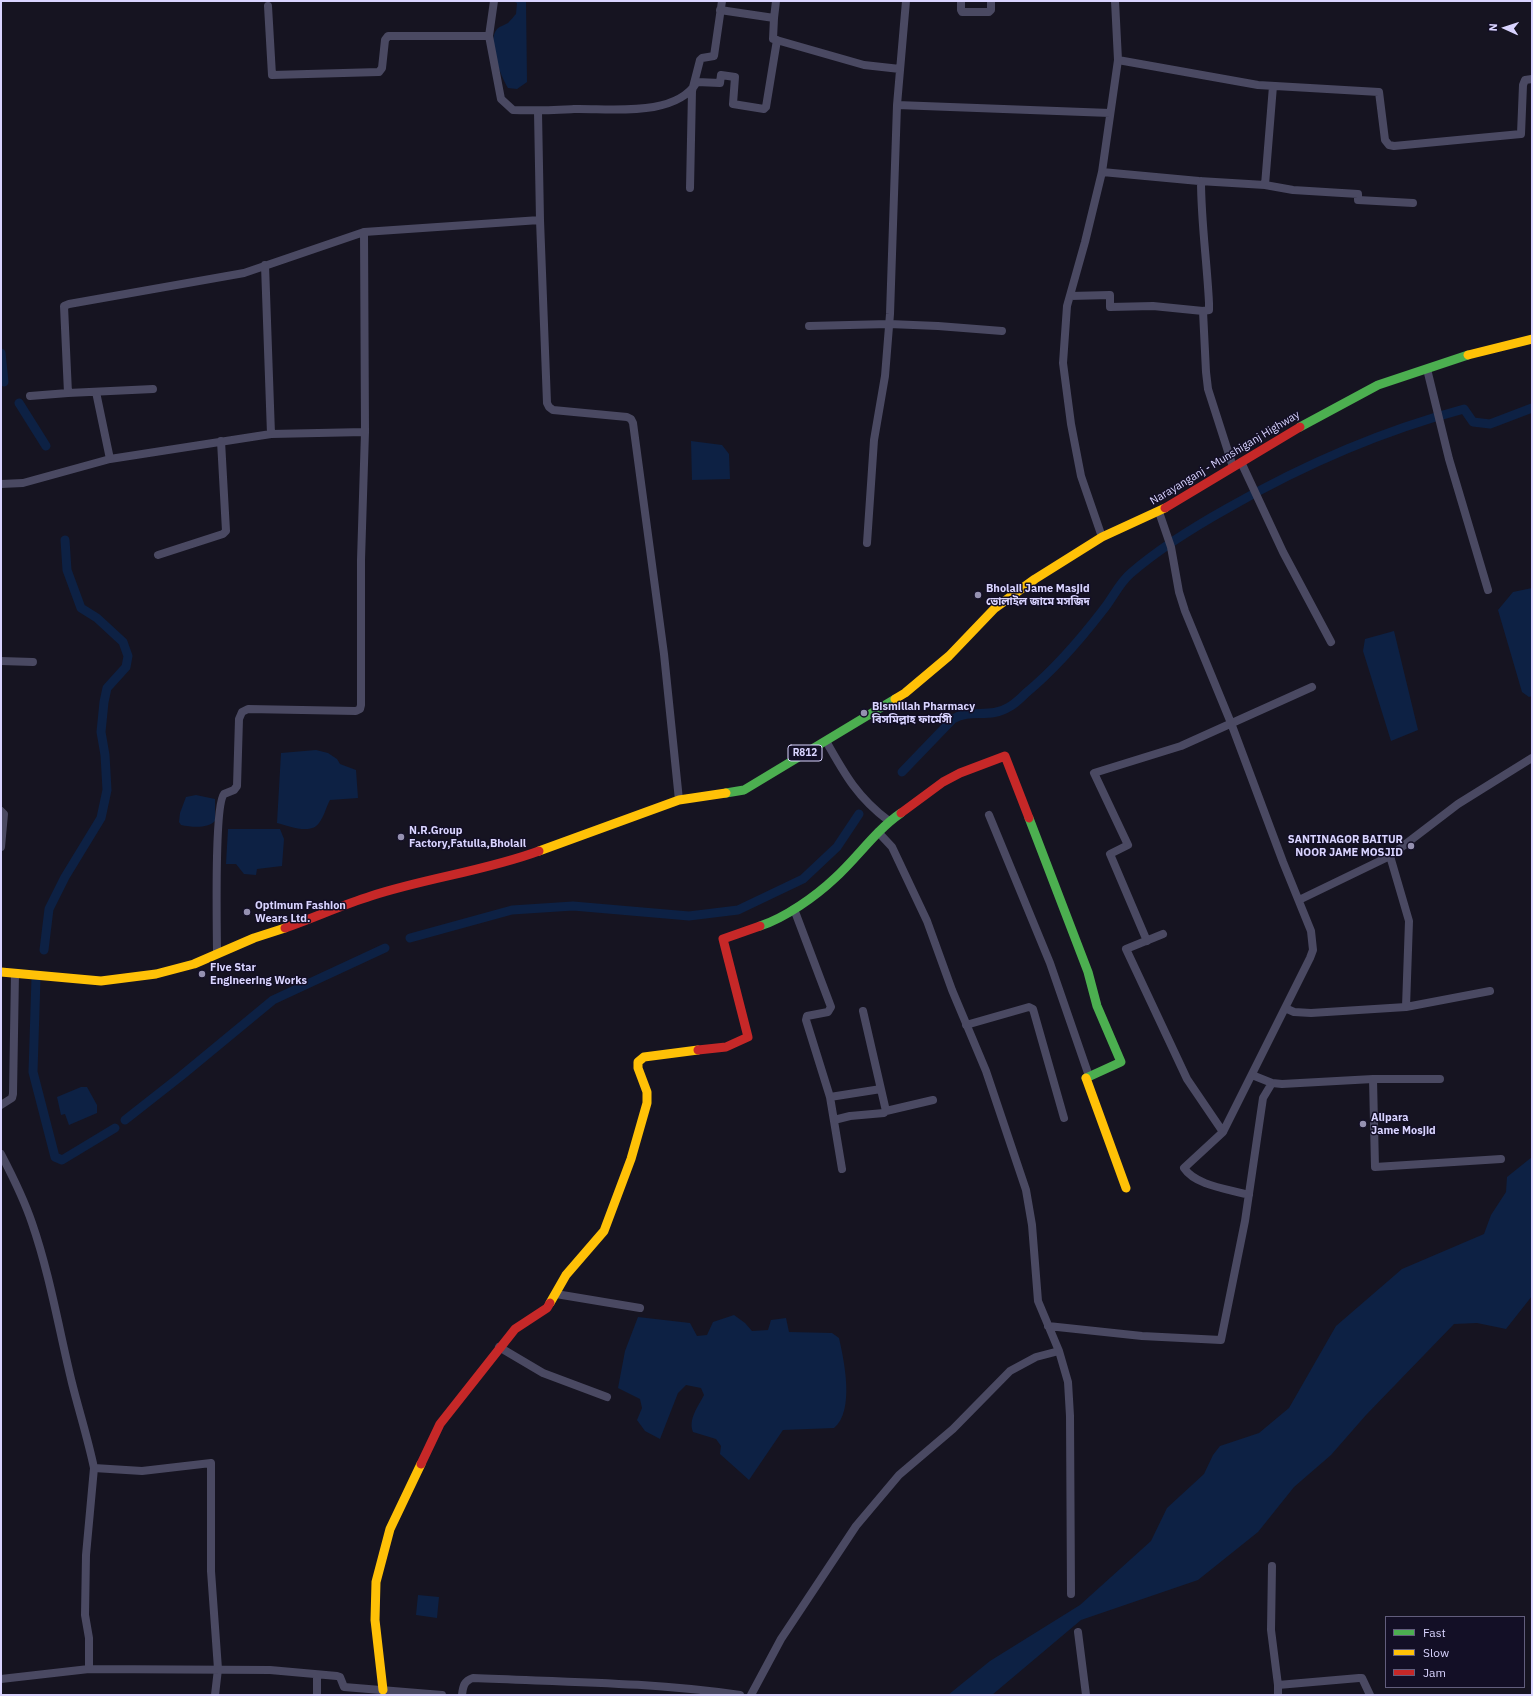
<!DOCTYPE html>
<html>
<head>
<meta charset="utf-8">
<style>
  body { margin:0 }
  #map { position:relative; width:1533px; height:1696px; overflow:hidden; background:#161421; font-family:"IBM Plex Sans",sans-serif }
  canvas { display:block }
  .frame { position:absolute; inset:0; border:2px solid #d9d4ff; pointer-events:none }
  .legend { position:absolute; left:1385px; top:1616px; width:140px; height:72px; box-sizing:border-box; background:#130f26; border:1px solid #625e7d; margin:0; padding:5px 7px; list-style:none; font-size:12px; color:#d9d4ff }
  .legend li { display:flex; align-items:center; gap:8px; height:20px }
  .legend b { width:20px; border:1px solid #625e7d }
  .north { position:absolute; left:1485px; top:8px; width:40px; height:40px; -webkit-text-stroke:3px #130f26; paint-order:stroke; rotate:273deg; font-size:11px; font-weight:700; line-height:16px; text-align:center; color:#d9d4ff }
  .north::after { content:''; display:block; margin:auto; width:14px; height:18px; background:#d9d4ff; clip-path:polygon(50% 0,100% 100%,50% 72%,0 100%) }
</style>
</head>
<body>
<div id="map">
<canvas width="1533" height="1696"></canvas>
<div class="frame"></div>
<ul class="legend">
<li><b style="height:5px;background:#4caf50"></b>Fast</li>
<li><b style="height:5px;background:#ffc107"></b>Slow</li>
<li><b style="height:5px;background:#c62828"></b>Jam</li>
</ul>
<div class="north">N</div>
</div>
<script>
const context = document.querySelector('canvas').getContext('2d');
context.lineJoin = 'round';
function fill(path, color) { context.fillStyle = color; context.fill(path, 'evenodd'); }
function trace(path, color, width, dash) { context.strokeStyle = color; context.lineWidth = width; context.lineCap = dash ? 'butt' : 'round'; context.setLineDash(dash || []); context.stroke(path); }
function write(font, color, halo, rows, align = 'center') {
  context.font = font + ' "IBM Plex Sans","Noto Sans Bengali",sans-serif'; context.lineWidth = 3; context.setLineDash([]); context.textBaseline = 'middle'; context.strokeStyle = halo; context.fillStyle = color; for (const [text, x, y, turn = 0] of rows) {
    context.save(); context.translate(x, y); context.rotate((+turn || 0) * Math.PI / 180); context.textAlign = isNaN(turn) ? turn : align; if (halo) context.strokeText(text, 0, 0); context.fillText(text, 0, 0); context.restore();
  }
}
fill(new Path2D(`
  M513,1h13l1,81 -10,7 -9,-1c-7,-12 -22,-46 -11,-59 3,-3 8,-4 11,-6 3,-3 6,-7 8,-9l1,-11z
  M691,441l31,4 7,9 1,25 -38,1z
  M1532,588v108l-3,1 -7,-5 -24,-82 15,-18z
  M1394,631l24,99 -27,11 -28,-90 2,-12z
  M316,750l12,3 9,6 3,5 16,6 2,28 -28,2c-4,7 -6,17 -11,23 -8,12 -30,3 -42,0l4,-70z
  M196,795l19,4v22c-8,8 -23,6 -34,4l-2,-3 1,-9 6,-16z
  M228,829h52l4,10 -2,27 -25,3 -1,6 -12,-1 -8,-10h-10z
  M81,1087h6l10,18v8l-28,12 -4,-11 -4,1 -4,-18z
  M1532,1157v139l-26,33 -29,-6 -23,1 -88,91 -35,40 -37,32 -36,45 -60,48 -117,40 -89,75h-44l42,-34 90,-56 71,-64 16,-33 37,-34 9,-19 7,-9 39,-13 30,-25 47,-82 66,-57 82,-35 7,-19 15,-23 1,-15z
  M734,1315l11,8 7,8 16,-1 3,-10 15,-2 3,14 43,1 7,5c5,22 16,73 -5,90l-51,2 -34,50 -29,-26 1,-8 -5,-7 -23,-7c-5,-13 5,-25 11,-37l-3,-7 -15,-3 -8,8 -18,46 -15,-8 -8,-11 5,-12 -2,-9 -22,-11 7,-37 13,-34 52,6 7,13 10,-1 6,-13z
  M418,1595l21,2 -2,21 -21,-3z`), '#0d2144');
trace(new Path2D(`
  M1,353l3,29
  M19,403l27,43
  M902,772l51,-53c18,-11 37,0 56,-12 6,-3 12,-9 17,-14 29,-24 54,-53 77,-83 10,-12 16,-27 28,-37 30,-26 63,-46 97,-65 75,-43 153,-77 236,-99l9,13 17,2 42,-16
  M410,938l102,-28 61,-4 116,10 49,-6 65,-31 34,-32 22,-33
  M44,950l5,-41 16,-32 36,-59 6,-28 -2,-35 -4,-23 3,-30 3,-14 19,-21 2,-11 -5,-14 -26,-24 -16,-10 -14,-38 -2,-30
  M36,978l-3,94 22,85 7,3 53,-32
  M125,1120l56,-44 92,-76 112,-52`), '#0d2144', 9);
trace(new Path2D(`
  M494,1l-5,35 12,63 12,11c21,1 40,0 61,-1 36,-1 101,9 123,-27l23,1 1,-8 14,2 -2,27 31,5 2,-2 11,-67
  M961,1v9l1,2h27l2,-2v-9
  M268,6l4,69 107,-3 3,-4 3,-28 3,-4h101
  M720,10l54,8 -1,21 91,26 36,4
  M774,18l2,-17
  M1118,60l140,25 121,7 6,48 4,5 5,1 127,-12 2,-49 2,-5 7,-1
  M1273,86l-8,99 28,5 65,4v6l55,3
  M897,105l213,8
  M538,112l2,108 7,183 2,4 4,3 74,7 4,2 2,4 31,231 15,146
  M1102,172l97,9 66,4
  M1201,181c0,40 6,81 8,122v7l-6,1
  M690,188l2,-97 8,-31 2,-2 12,-2 8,-55
  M265,265l6,169
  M1070,296l40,-1v12l43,-1 50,5 3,61 2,17 25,78
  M809,326l80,-2 49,2 64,5
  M1427,369l22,90 39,131
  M153,389l-85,4 -4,-87 5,-2 175,-31 120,-41 176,-12
  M96,392l14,67 161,-25 94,-2
  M30,396l38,-3
  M1241,462l42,90 48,90
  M1,484l22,-1 87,-24
  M1159,512l12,35 8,45 6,19 46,112 52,139 28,69 2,19 -3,8 -87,174 -39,36c12,18 45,21 65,27
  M1102,537l-21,-61 -10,-52 -8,-61 4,-57 18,-64 17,-70 16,-112 -3,-59
  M867,543l7,-103 11,-64 5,-62 7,-209 9,-104
  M158,555l65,-21 3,-3 -5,-90
  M1,661l32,1
  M826,741c19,34 32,57 63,80
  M1,811l3,3 -3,33
  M989,815l61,148 39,113
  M878,832l14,15 35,74 25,69 34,81 40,119 6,35 6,76 21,50 9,31 2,34 1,178
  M1390,856l19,65 -3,86
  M1299,900l91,-44 68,-52 74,-46
  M794,909l37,98 -3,5 -21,4 -1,4 24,77 12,72
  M1163,934l-37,15 61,130 36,53
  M1147,941l-37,-87 18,-9 -34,-72 87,-27 131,-59
  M217,954c0,-23 -3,-148 7,-160l10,-4 3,-4 2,-67 3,-7 6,-3 108,2 4,-2 1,-4v-145l4,-128 -1,-200
  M1285,1008l9,4 17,1 95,-6 84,-16
  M966,1025l63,-18 4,2 31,109
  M1252,1075l20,8 10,1 91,-5 2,88 126,-8
  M1373,1079h67
  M830,1097l51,-8
  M1,1105l11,-7 1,-4 2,-121
  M886,1111l47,-11
  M834,1120l16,-4 34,-3 2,-2 -23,-100
  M1,1154c12,23 23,45 31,69 18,52 27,107 40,160 7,28 16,56 22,85l48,3 69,-8v108l7,98 -3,26
  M556,1294l84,14
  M1048,1326l94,10 79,4 24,-119 18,-123 9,-15
  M499,1347l44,26 64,24
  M1272,1566l-1,64 7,55
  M1078,1632l8,63
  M89,1669v-31l-4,-23 1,-60 8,-87
  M1,1679l88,-10 181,1 67,6 3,1 4,10 98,8
  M317,1695v-20
  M462,1695c1,-9 2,-14 11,-17 89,4 178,4 267,17
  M751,1695l30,-56 75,-113 43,-51 54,-46 57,-58 26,-14 23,-6
  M1278,1695v-10l81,-7h3l8,17`), '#4a4962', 8);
trace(new Path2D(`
  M1300,427l78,-42 90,-30
  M726,793l18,-3 151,-91
  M1029,818l59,154 9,34 24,56 -35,16
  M760,926c25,-8 56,-30 75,-48 23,-21 40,-47 66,-65`), '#4caf50', 9);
trace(new Path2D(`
  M1468,355l64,-16
  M895,699l10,-6 44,-37 46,-48 40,-29 67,-42 63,-29
  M539,851l140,-51 47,-7
  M1,972l100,9 55,-7 38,-10 60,-26 31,-10
  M1086,1078l40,110
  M550,1303l16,-28 38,-44 27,-72 16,-56v-11l-9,-24v-6l6,-5 54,-7
  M383,1690l-8,-70 1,-38 14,-53 31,-65`), '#ffc107', 9);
trace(new Path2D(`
  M1165,508l135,-81
  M901,813l42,-31 17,-9 45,-17 24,62
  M285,928c29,-10 57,-23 86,-32 55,-18 114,-25 168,-45
  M698,1050l28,-3 22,-10 -25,-98 37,-13
  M421,1464l19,-40 75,-95 32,-21 3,-5`), '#c62828', 9);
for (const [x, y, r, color] of [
  [978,595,4,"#9591b1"],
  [864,713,4,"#9591b1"],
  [401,837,4,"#9591b1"],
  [1411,846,4,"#9591b1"],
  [247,912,4,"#9591b1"],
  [202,974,4,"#9591b1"],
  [1363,1124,4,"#9591b1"]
]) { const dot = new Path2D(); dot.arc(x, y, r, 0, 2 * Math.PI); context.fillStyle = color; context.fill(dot); trace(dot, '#130f26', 1.5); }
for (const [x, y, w] of [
  [805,753,34]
]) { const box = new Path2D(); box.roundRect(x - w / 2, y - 8, w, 16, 3); context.fillStyle = '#130f26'; context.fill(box); trace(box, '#d9d4ff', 1); }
write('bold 10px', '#d9d4ff', null, [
  ["R812",805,753]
]);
write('11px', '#d9d4ff', '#130f26', [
  ["Narayanganj - Munshiganj Highway",1225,458,-31]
]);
write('bold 11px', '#d9d4ff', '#130f26', [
  ["Bholail Jame Masjid",986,589],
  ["ভোলাইল জামে মসজিদ",986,602],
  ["Bismillah Pharmacy",872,707],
  ["বিসমিল্লাহ ফার্মেসী",872,720],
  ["N.R.Group",409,831],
  ["Factory,Fatulla,Bholail",409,844],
  ["SANTINAGOR BAITUR",1403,840,"right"],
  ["NOOR JAME MOSJID",1403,853,"right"],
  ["Optimum Fashion",255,906],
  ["Wears Ltd.",255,919],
  ["Five Star",210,968],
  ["Engineering Works",210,981],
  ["Alipara",1371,1118],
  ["Jame Mosjid",1371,1131]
], 'left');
</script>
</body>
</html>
